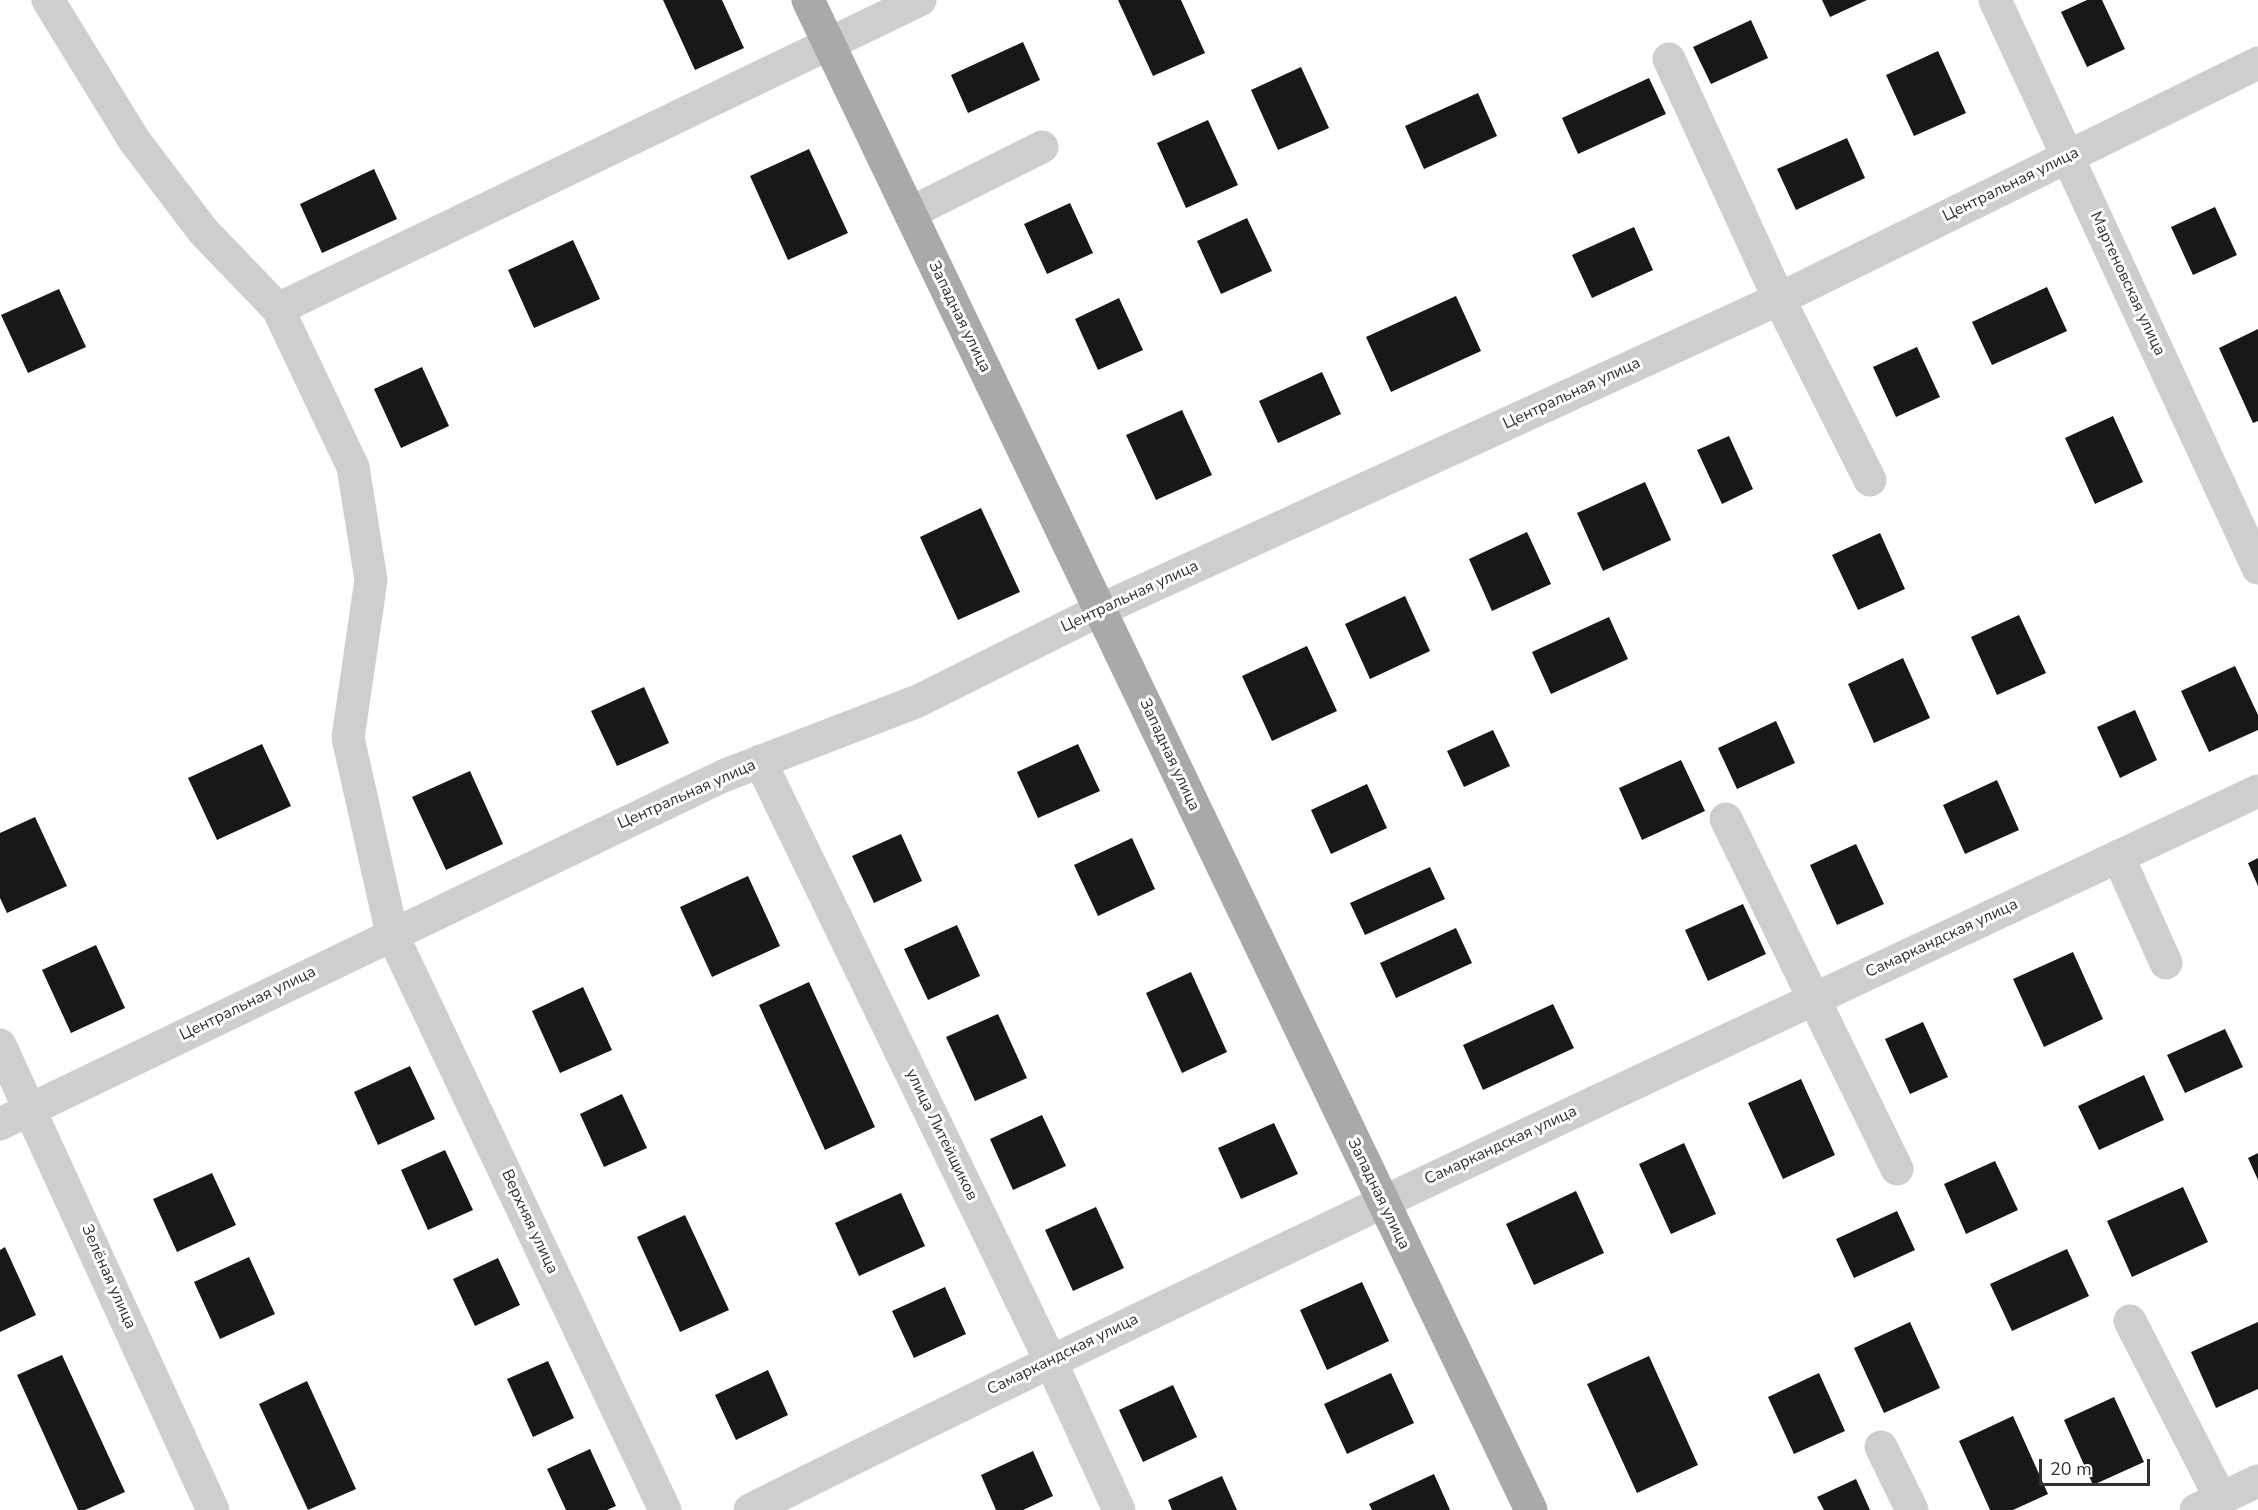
<!DOCTYPE html>
<html>
<head>
<meta charset="utf-8">
<style>
  body { margin:0 }
  #map { position:relative; width:2258px; height:1510px; overflow:hidden; background:#fff; font-family:"Nunito Sans",sans-serif }
  canvas { display:block }
  .scale { position:absolute; left:2039px; top:1459px; width:111px; height:27px; box-sizing:border-box; border:3px solid #313131; border-top:0; padding-left:8px; font-size:18px; line-height:21px; white-space:nowrap; color:#313131; -webkit-text-stroke:4px #fff; paint-order:stroke }
</style>
</head>
<body>
<div id="map">
<canvas width="2258" height="1510"></canvas>
<div class="scale">20 m</div>
</div>
<script>
const context = document.querySelector('canvas').getContext('2d');
context.lineJoin = 'round';
function fill(path, color) { context.fillStyle = color; context.fill(path, 'evenodd'); }
function trace(path, color, width, dash) { context.strokeStyle = color; context.lineWidth = width; context.lineCap = dash ? 'butt' : 'round'; context.setLineDash(dash || []); context.stroke(path); }
function write(font, color, halo, rows, align = 'center') {
  context.font = font + ' "Nunito Sans",sans-serif'; context.lineWidth = 6; context.setLineDash([]); context.textBaseline = 'middle'; context.strokeStyle = halo; context.fillStyle = color; for (const [text, x, y, turn = 0] of rows) {
    context.save(); context.translate(x, y); context.rotate((+turn || 0) * Math.PI / 180); context.textAlign = isNaN(turn) ? turn : align; if (halo) context.strokeText(text, 0, 0); context.fillText(text, 0, 0); context.restore();
  }
}
fill(new Path2D(`
  M663,0h59l22,48 -49,22z
  M1118,0h63l24,53 -52,23z
  M1822,0h45l-37,17z
  M2087,0h15l23,49 -38,18 -26,-55z
  M1751,20l17,38 -57,26 -18,-37z
  M1023,42l17,38 -72,33 -17,-38z
  M1938,51l28,62 -52,23 -28,-61z
  M1301,67l28,61 -51,22 -27,-60z
  M1649,78l17,36 -88,40 -16,-36z
  M1478,93l19,43 -73,33 -19,-43z
  M1208,120l30,65 -52,23 -29,-65z
  M1847,138l18,40 -69,32 -19,-41z
  M809,149l39,84 -60,27 -38,-84z
  M374,169l23,50 -75,34 -22,-49z
  M1070,203l23,50 -46,21 -23,-50z
  M2215,207l22,48 -44,20 -22,-48z
  M1247,218l25,53 -51,23 -24,-53z
  M1634,227l19,43 -61,28 -20,-43z
  M573,240l27,59 -66,29 -26,-58z
  M2047,287l20,44 -75,34 -20,-43z
  M59,289l27,58 -58,26 -27,-58z
  M1456,296l25,55 -90,41 -25,-55z
  M1119,298l24,52 -45,20 -23,-51z
  M2258,329v92l-5,2 -34,-75z
  M1917,347l23,50 -44,20 -23,-50z
  M422,367l27,59 -48,22 -27,-59z
  M1322,372l19,42 -63,29 -19,-42z
  M1182,410l30,65 -56,25 -30,-65z
  M2113,416l30,66 -48,22 -30,-66z
  M1729,436l24,53 -31,15 -25,-54z
  M1645,482l26,58 -68,31 -26,-58z
  M981,508l39,84 -62,28 -38,-83z
  M1527,532l24,52 -59,27 -23,-52z
  M1880,533l25,56 -47,21 -26,-55z
  M1405,596l25,55 -60,28 -25,-55z
  M2019,615l27,58 -49,22 -26,-58z
  M1609,617l19,42 -77,35 -19,-42z
  M1307,646l30,65 -65,30 -30,-65z
  M1903,658l27,60 -56,25 -26,-59z
  M2235,666l23,49v15l-49,22 -28,-61z
  M644,687l25,56 -52,23 -26,-55z
  M2135,710l22,50 -37,18 -23,-51z
  M1776,721l19,42 -58,26 -19,-41z
  M1493,730l17,36 -46,21 -17,-36z
  M262,744l29,62 -74,34 -29,-62z
  M1078,744l22,47 -62,27 -21,-46z
  M1681,760l24,51 -63,29 -23,-52z
  M470,771l33,73 -57,26 -34,-73z
  M1997,780l22,50 -54,24 -22,-49z
  M1367,784l20,44 -56,26 -20,-44z
  M35,817l32,69 -60,27 -7,-15v-65z
  M901,834l21,47 -48,22 -22,-47z
  M1132,838l23,51 -57,27 -24,-51z
  M1856,844l28,60 -47,21 -27,-60z
  M2258,858v28l-10,-23z
  M1430,867l15,32 -80,36 -15,-32z
  M748,876l32,70 -68,31 -32,-70z
  M1743,904l23,50 -58,27 -23,-51z
  M957,925l23,51 -52,24 -24,-51z
  M1456,928l16,35 -76,35 -16,-35z
  M96,945l29,63 -54,25 -29,-63z
  M2073,952l30,67 -59,28 -31,-68z
  M1191,972l36,80 -45,21 -36,-80z
  M809,982l66,145 -50,23 -66,-145z
  M583,987l29,63 -52,23 -28,-62z
  M1553,1004l21,44 -91,42 -20,-45z
  M998,1014l29,64 -52,23 -29,-64z
  M1923,1022l25,55 -38,17 -25,-55z
  M2225,1029l18,38 -58,26 -18,-38z
  M410,1066l25,53 -57,26 -24,-53z
  M2144,1075l20,45 -65,30 -21,-44z
  M1801,1079l34,76 -52,24 -35,-76z
  M622,1094l25,54 -43,19 -24,-53z
  M1042,1115l24,51 -53,24 -23,-51z
  M1274,1123l24,51 -57,25 -23,-51z
  M1684,1143l32,71 -45,20 -32,-70z
  M445,1150l28,60 -45,20 -27,-60z
  M2258,1153v27l-10,-22z
  M1995,1161l23,49 -52,24 -22,-50z
  M212,1173l24,52 -59,27 -24,-53z
  M2183,1187l25,55 -76,35 -25,-56z
  M1576,1191l28,62 -70,32 -28,-61z
  M901,1193l24,53 -66,30 -24,-53z
  M1096,1207l28,61 -51,23 -28,-61z
  M1897,1211l18,39 -61,28 -18,-39z
  M685,1215l44,95 -49,22 -43,-95z
  M5,1247l31,68 -36,17v-82z
  M2067,1249l22,47 -77,35 -22,-47z
  M249,1257l26,57 -55,25 -26,-57z
  M498,1258l22,47 -45,21 -22,-47z
  M1362,1282l27,59 -62,29 -27,-60z
  M945,1287l21,47 -52,24 -22,-47z
  M1910,1322l30,66 -56,25 -30,-65z
  M2258,1322v67l-42,19 -25,-56z
  M62,1355l63,137 -40,18h-7l-61,-135z
  M1649,1356l49,109 -61,28 -50,-109z
  M548,1361l26,57 -41,19 -26,-58z
  M768,1370l20,45 -52,25 -21,-45z
  M1391,1373l23,50 -67,31 -23,-50z
  M1819,1373l26,58 -51,23 -26,-57z
  M307,1381l49,108 -48,21 -49,-106z
  M1173,1385l24,52 -54,25 -24,-52z
  M2114,1397l30,65 -51,23 -29,-65z
  M2013,1416l35,78 -35,16h-23l-31,-69z
  M590,1449l26,57 -9,4h-41l-19,-41z
  M1033,1451l20,45 -30,14h-27l-15,-35z
  M1434,1474l16,36h-78l-3,-6z
  M1222,1476l15,34h-65l-4,-10z
  M1856,1479l14,31h-46l-7,-13z`), '#181818');
trace(new Path2D(`
  M48,0l86,140 69,91 75,78 75,158 18,113 -23,158 44,196 273,576
  M1995,0l263,568
  M1669,59l110,240 91,181
  M910,213l132,-66
  M278,309l642,-309
  M760,761l290,599 69,150
  M1726,819l171,350
  M2118,856l48,107
  M0,1045l213,465
  M0,1124l723,-348 195,-75 182,-91 679,-311 479,-236
  M2130,1321l91,178
  M1881,1447l31,63
  M750,1510c498,-249 1004,-482 1508,-719
  M2196,1510l62,-29`), '#cecece', 33);
trace(new Path2D(`
  M808,0l723,1510`), '#a9a9a9', 33);
write('16px', '#313131', '#fff', [
  ["Центральная улица",2011,185,-26],
  ["Мартеновская улица",2127,284,65],
  ["Западная улица",959,317,64],
  ["Центральная улица",1572,394,-25],
  ["Центральная улица",1130,597,-25],
  ["Западная улица",1169,755,65],
  ["Центральная улица",687,795,-24],
  ["Самаркандская улица",1942,939,-25],
  ["Центральная улица",248,1004,-26],
  ["улица Литейщиков",941,1135,64],
  ["Самаркандская улица",1501,1146,-25],
  ["Западная улица",1378,1194,64],
  ["Верхняя улица",529,1222,65],
  ["Зелёная улица",108,1277,66],
  ["Самаркандская улица",1063,1355,-26]
]);
</script>
</body>
</html>
